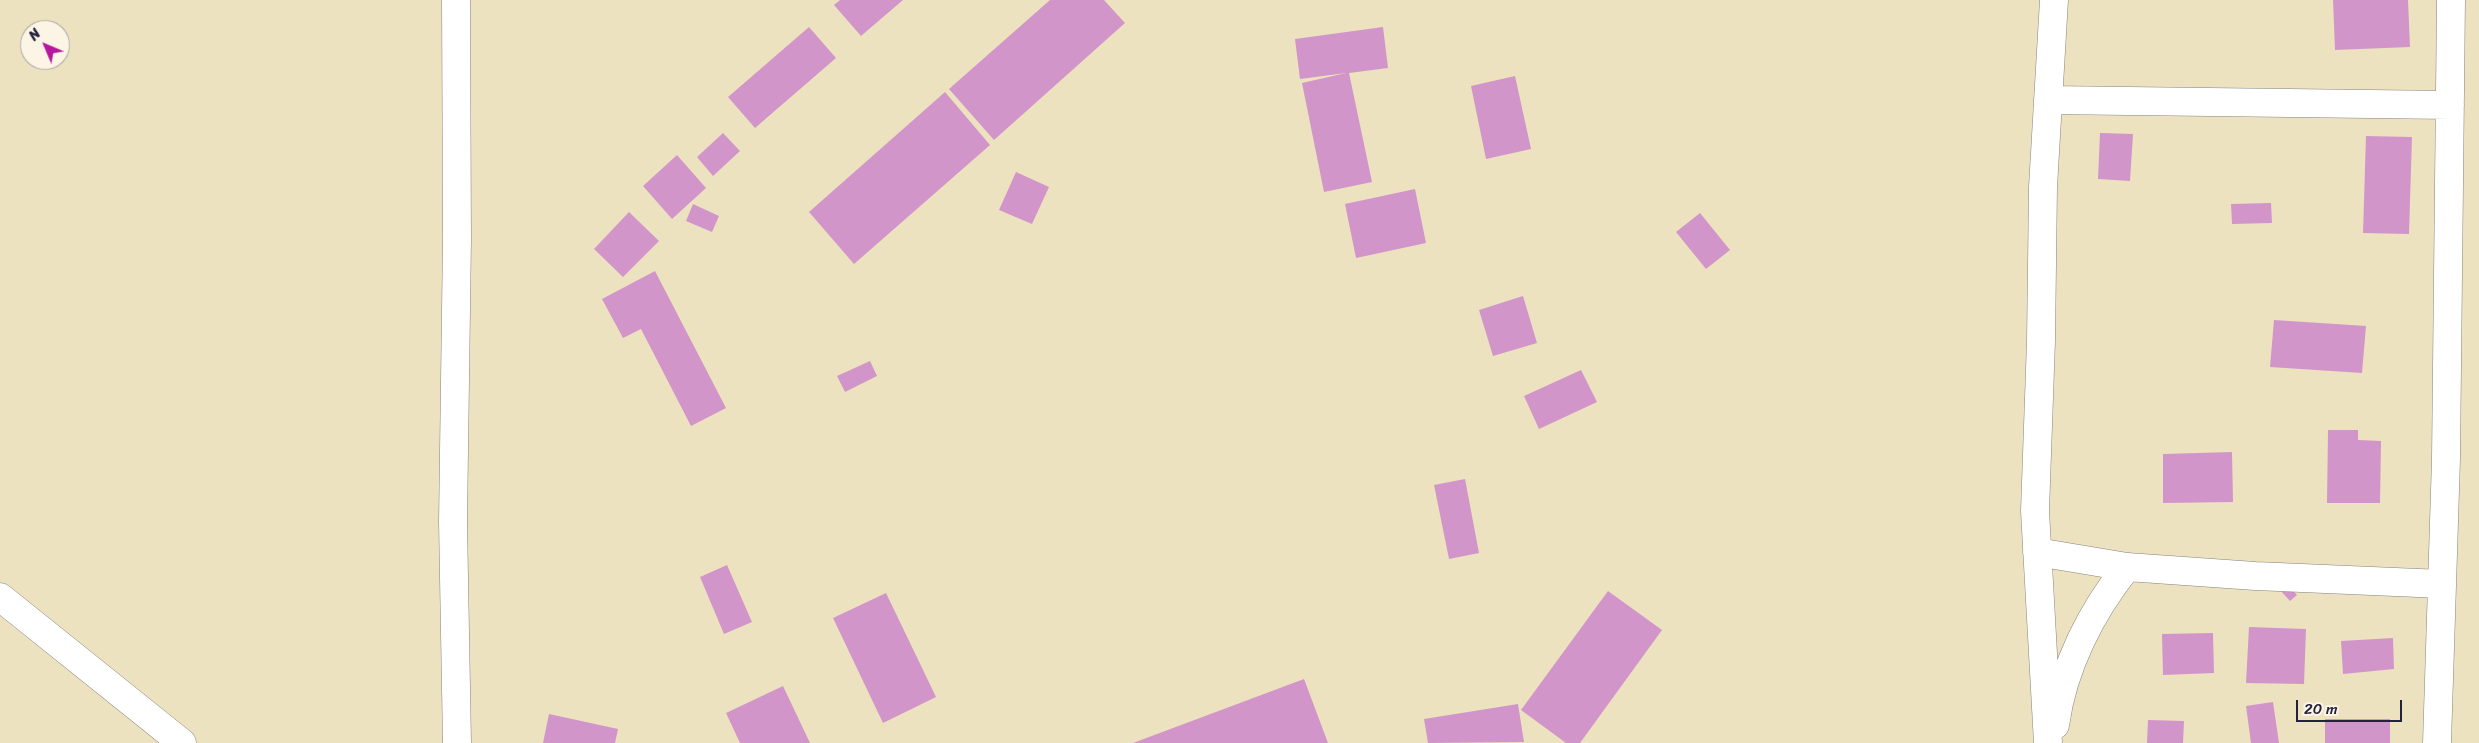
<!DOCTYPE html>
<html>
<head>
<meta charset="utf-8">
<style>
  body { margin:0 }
  #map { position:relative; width:2479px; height:743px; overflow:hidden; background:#ece2c0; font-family:Sriracha,sans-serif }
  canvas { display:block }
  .north { position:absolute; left:20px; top:20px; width:50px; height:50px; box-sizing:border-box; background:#fcf5e5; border:1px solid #a5a1a1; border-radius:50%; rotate:315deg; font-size:14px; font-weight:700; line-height:20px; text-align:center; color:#22223b }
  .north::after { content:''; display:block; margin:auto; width:18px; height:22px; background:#b5179e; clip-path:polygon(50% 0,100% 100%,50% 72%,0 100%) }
  .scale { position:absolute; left:2296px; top:700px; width:106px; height:22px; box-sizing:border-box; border:2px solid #22223b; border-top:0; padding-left:6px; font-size:15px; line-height:18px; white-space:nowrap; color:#22223b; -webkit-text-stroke:4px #fcf5e5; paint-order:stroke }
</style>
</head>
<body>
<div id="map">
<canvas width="2479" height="743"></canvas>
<div class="north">N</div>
<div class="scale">20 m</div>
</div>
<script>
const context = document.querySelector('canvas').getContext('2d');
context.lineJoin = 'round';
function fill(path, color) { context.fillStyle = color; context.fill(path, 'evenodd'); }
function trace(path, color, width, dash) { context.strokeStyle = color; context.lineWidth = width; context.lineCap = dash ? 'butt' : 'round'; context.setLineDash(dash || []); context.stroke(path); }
fill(new Path2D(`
  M840,0h63l-42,36 -27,-31z
  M1050,0h54l21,23 -131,117 -45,-51z
  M2333,0h75l2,47 -75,3z
  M809,27l27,31 -81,70 -27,-31z
  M1383,27l5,41 -39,5 23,109 -48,10 -22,-109 44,-10 -46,6 -5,-40z
  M1515,76l16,73 -45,10 -15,-73z
  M945,92l45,53 -136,119 -45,-52z
  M723,133l17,18 -27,25 -16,-19z
  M2100,133l33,1 -3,47 -32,-2z
  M2366,136l46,1 -3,97 -46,-1z
  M677,155l29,33 -34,31 -29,-33z
  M1016,172l33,15 -17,37 -33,-14z
  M1415,189l11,54 -70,15 -11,-54z
  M2271,203l1,20 -40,1 -1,-20z
  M693,204l26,12 -7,16 -26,-11z
  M629,212l30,29 -36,36 -29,-28z
  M1700,213l30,37 -24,19 -30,-37z
  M655,271l71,137 -35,18 -50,-97 -18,9 -21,-39z
  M1523,296l14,47 -44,13 -14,-46z
  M2274,320l92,6 -4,47 -92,-6z
  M870,361l7,15 -32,16 -8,-16z
  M1581,370l16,32 -58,27 -15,-33z
  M2328,430h30v10l23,1 -1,62h-53z
  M2232,452l1,50 -70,1v-49z
  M1465,479l14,74 -30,6 -15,-74z
  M727,565l25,57 -28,12 -24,-57z
  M2287,584l10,11 -7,6 -10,-11z
  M1608,591l54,39 -82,113h-14l-45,-33z
  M886,593l50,104 -53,26 -50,-105z
  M2249,627l57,2 -2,55 -58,-1z
  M2213,633l1,40 -51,2 -1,-41z
  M2393,638l1,31 -51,5 -2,-33z
  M1304,679l24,64h-195z
  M783,686l27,57h-70l-14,-30z
  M2273,702l6,41h-28l-5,-37z
  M1518,704l6,38 -96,1 -4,-24z
  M549,714l69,15 -3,14h-72z
  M2325,719h65v24h-65z
  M2148,720l36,1 -1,22h-36z`), '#d295c9');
const minor = new Path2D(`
  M456,0l1,240 -4,282 4,221
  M2048,100l402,5
  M2037,552l90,15 128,9 187,8
  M0,597l182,146
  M2055,725c8,-58 36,-113 72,-158
  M2048,743l-13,-232 6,-170 2,-154 11,-187
  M2437,743l9,-284 5,-459`);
trace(minor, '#87827e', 29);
trace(minor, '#fff', 28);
</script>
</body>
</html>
